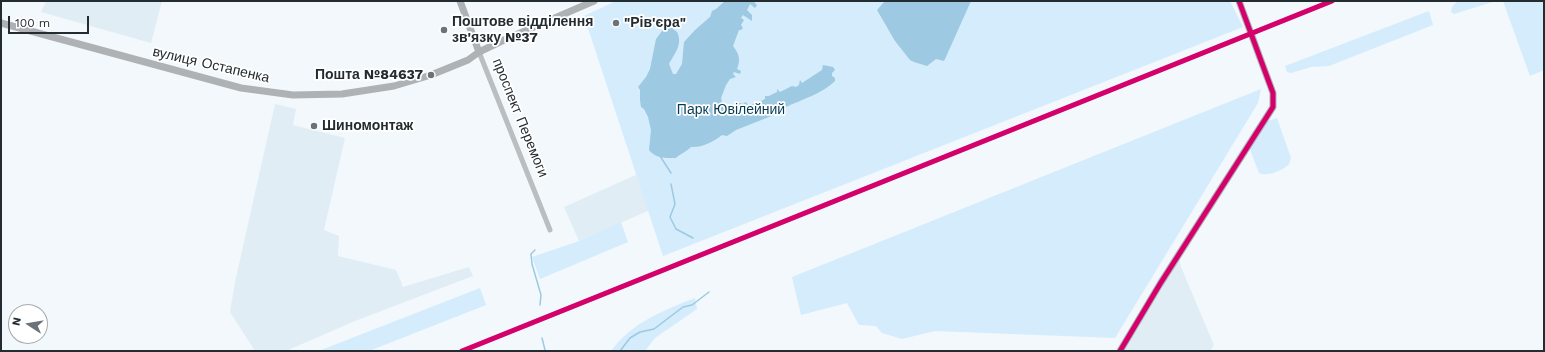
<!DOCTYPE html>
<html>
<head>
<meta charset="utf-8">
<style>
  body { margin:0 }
  #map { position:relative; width:1545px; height:352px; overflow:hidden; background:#f2f8fc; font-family:"Work Sans",sans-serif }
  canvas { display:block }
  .frame { position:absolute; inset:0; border:2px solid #232c31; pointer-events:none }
  .north { position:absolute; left:8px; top:304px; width:40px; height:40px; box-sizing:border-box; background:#fff; border:1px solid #a7abad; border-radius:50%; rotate:282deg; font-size:11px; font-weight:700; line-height:16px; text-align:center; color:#232c31 }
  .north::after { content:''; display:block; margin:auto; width:14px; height:18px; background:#6b7378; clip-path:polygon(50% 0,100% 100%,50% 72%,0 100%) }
  .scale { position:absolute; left:8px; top:16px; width:81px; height:18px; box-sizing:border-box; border:2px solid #232c31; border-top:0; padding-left:5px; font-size:12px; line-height:14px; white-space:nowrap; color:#232c31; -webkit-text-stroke:3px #fff; paint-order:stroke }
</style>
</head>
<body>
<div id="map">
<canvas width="1545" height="352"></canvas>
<div class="frame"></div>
<div class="north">N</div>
<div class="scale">100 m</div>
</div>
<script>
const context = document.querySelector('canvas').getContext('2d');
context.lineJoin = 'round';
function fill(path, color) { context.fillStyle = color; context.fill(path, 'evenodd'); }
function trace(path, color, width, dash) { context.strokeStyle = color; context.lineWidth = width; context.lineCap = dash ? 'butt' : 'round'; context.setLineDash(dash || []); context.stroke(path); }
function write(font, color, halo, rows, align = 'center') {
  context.font = font + ' "Work Sans",sans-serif'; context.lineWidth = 3.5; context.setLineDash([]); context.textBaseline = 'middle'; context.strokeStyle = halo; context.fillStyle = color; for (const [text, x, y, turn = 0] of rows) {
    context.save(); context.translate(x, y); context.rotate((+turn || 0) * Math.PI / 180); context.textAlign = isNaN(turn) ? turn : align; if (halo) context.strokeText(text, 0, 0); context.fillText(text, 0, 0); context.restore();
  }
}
fill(new Path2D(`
  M46,1h116l-11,42 -110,-31z
  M275,104l21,5 -3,16 52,13 -21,92 15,6 -1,20 58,14 7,17 66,-20 4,9 -118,45 -69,30h-31l-25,-39 5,-30z
  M638,174l12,36 -71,31 -15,-34z
  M1178,255l3,12 33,78 -4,6h-90z`), '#e0edf5');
fill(new Path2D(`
  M616,1h614l13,26 -580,229 -79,-240z
  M1457,1h39l-42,13 -3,-2 1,-5z
  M1503,1h41v69l-14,6z
  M1429,11l4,14 -104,41 -18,1 -20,6 -4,-1 -2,-6z
  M1261,89l-3,14 -143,235 -180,-7 -33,8 -20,-6 -6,-7 -17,-1 -12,-22 -46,12 -9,-38z
  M1277,118l14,40c-1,3 -1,6 -4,8 -6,5 -21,11 -28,7l-10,-26 16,-25z
  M621,222l7,20 -88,37 -8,-22 47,-16z
  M480,288l6,17 -117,46 -48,-1z
  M695,298l2,11 -42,29 -10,13h-34c20,-28 53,-41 84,-53z`), '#d4ecfb');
fill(new Path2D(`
  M725,1h28l4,4 -2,3 -5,-4 -3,6 5,5v6l-9,-6 -2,3 3,2 -3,5 2,3 -2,2h-2l-6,16c6,8 8,13 4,23l4,2 -1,3 -6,-2 -1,2 3,3 -6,2 -4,6 -5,13 2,8 7,4 6,-2 1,-4 3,-1 3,1 3,-2 2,3 9,-2 8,-4v-3h4l8,-4v-3l3,3 12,-6 4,1 3,-2 1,-5 2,3 20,-13 1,-5 10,2 2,3 -3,3v3l3,2v3c-12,12 -34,19 -49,26l-2,4 -48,19 -9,6 -5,-1c-9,7 -21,13 -31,12 -5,5 -11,7 -15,11 -10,0 -20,1 -27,-8l2,-20 -3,-13 -4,-8 -3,-2 -1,-7v-10l-2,-3 8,-10 4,-8 6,-30 9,-12 7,1 5,4c6,12 -2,21 -8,32l4,10h3l6,-10 2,-22 11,-12 15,-13 2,-6 4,-2z
  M885,1h86l-26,58 -1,2 -8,-2 -9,7 -13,-4 -4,-2 -15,-19 -18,-31z`), '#9dc9e2');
trace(new Path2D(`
  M660,156l11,17
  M671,184l4,20 -5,13 6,12 17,9
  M535,250l-4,4 1,10 9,31 -1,10
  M542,338l3,12
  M620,351l10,-13 10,-6 14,-3 29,-22 9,-2 17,-13`), '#9dc9e2', 1.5);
trace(new Path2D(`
  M479,52l71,178
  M462,351l870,-350`), '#babec0', 5);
trace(new Path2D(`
  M460,1l19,51
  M1,23l240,65 52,7 49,-1 52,-8 37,-11 37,-15 11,-8 25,-12 90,-39
  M1120,351l40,-67 113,-177v-14l-34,-92`), '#aeb2b5', 7);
trace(new Path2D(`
  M462,351l870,-350
  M1120,351l40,-67 113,-177v-14l-34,-92`), '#d6006c', 5);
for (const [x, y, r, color] of [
  [616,23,4,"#6b7378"],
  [444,30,4,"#6b7378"],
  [431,75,4,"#6b7378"],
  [314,126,4,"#6b7378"]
]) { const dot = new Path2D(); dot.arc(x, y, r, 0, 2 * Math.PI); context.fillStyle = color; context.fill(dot); trace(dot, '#fff', 1.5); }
write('bold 14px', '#232c31', '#fff', [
  ["Поштове відділення",452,22],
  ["зв'язку №37",452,38],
  ["\"Рів'єра\"",624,23],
  ["Пошта №84637",423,75,"right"],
  ["Шиномонтаж",322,126]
], 'left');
write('14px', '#232c31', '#fff', [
  ["вулиця Остапенка",211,65,13],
  ["проспект Перемоги",520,118,68]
]);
write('14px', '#063c53', '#fff', [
  ["Парк Ювілейний",731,110]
]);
</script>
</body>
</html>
